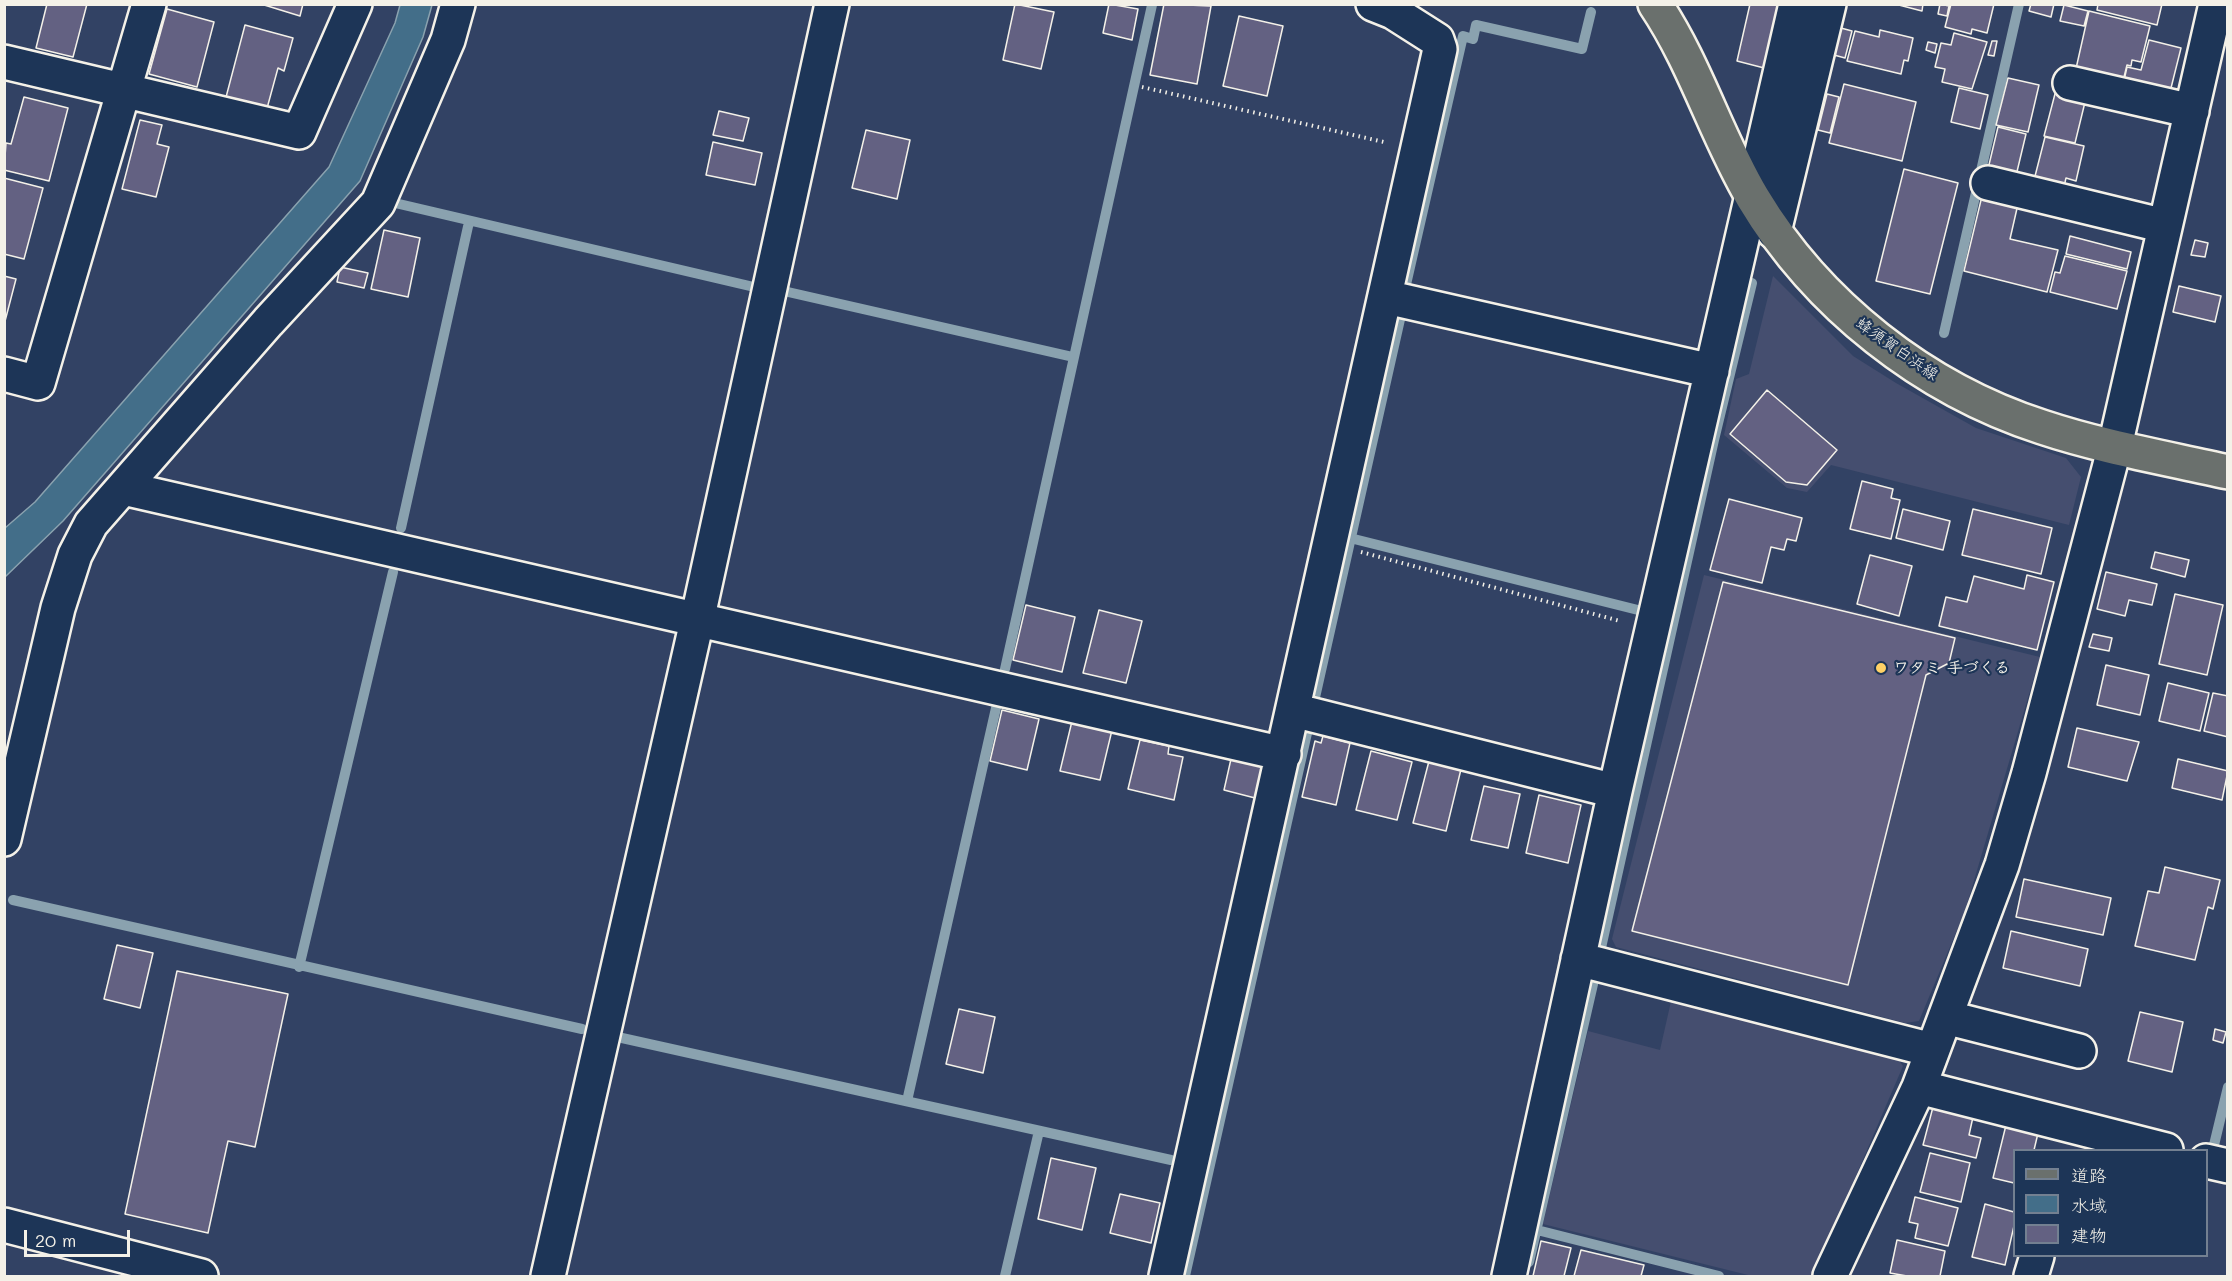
<!DOCTYPE html>
<html>
<head>
<meta charset="utf-8">
<style>
  body { margin:0 }
  #map { position:relative; width:2232px; height:1281px; overflow:hidden; background:#324264; font-family:Mali,"Klee One",sans-serif }
  canvas { display:block }
  .frame { position:absolute; inset:0; border:6px solid #f4f1e8; pointer-events:none }
  .legend { position:absolute; left:2013px; top:1149px; width:195px; height:108px; box-sizing:border-box; background:#1d3557; border:2px solid #738091; margin:0; padding:8px 10px; list-style:none; font-size:18px; color:#f4f1e8 }
  .legend li { display:flex; align-items:center; gap:12px; height:30px }
  .legend b { width:30px; border:2px solid #738091 }
  .scale { position:absolute; left:24px; top:1230px; width:106px; height:27px; box-sizing:border-box; border:3px solid #f4f1e8; border-top:0; padding-left:8px; font-size:18px; line-height:21px; white-space:nowrap; color:#f4f1e8; -webkit-text-stroke:4px #1d3557; paint-order:stroke }
</style>
</head>
<body>
<div id="map">
<canvas width="2232" height="1281"></canvas>
<div class="frame"></div>
<ul class="legend">
<li><b style="height:8px;background:#6a706d"></b>道路</li>
<li><b style="height:16px;background:#436e89"></b>水域</li>
<li><b style="height:16px;background:#636182"></b>建物</li>
</ul>
<div class="scale">20 m</div>
</div>
<script>
const context = document.querySelector('canvas').getContext('2d');
context.lineJoin = 'round';
function fill(path, color) { context.fillStyle = color; context.fill(path, 'evenodd'); }
function trace(path, color, width, dash) { context.strokeStyle = color; context.lineWidth = width; context.lineCap = dash ? 'butt' : 'round'; context.setLineDash(dash || []); context.stroke(path); }
function write(font, color, halo, rows, align = 'center') {
  context.font = font + ' Mali,"Klee One",sans-serif'; context.lineWidth = 4.5; context.setLineDash([]); context.textBaseline = 'middle'; context.strokeStyle = halo; context.fillStyle = color; for (const [text, x, y, turn = 0] of rows) {
    context.save(); context.translate(x, y); context.rotate((+turn || 0) * Math.PI / 180); context.textAlign = isNaN(turn) ? turn : align; if (halo) context.strokeText(text, 0, 0); context.fillText(text, 0, 0); context.restore();
  }
}
fill(new Path2D(`
  M1773,276l80,80 43,27 80,45 90,30 15,19 -12,48 -238,-60 -24,27 -20,-4 -63,-53 12,-56 13,-5z
  M1704,575l336,82 -75,254 -46,110 -14,2 -289,-76 -4,-8z
  M1674,988l221,67 8,11 -90,210h-61l-209,-52 45,-193 72,19z`), '#454e6f');
const water = new Path2D(`
  M400,5h32l-9,32 -63,144 -297,340 -58,56v-49l30,-26 294,-335 66,-144z`);
fill(water, '#436e89');
trace(water, '#8aa2af', 1.5);
trace(new Path2D(`
  M395,203l359,84
  M1405,289l58,-253 10,3 3,-14 106,24 9,-37
  M788,292l285,65
  M1944,333l75,-329
  M401,528l68,-306
  M1350,538l292,73
  M1005,669l147,-664
  M13,900l569,129
  M1601,948l113,-508 38,-157
  M299,967l94,-395
  M622,1038l549,122
  M907,1101l89,-393
  M2214,1145l14,-58
  M1537,1230l182,46
  M1529,1262l65,-282
  M1005,1276l34,-145
  M1185,1276l216,-961`), '#8aa2af', 10);
const building = new Path2D(`
  M47,4h40l-14,53 -37,-9z
  M261,4h42l-3,12z
  M1015,4l39,8 -13,57 -38,-9z
  M1109,4l29,5 -6,31 -29,-7z
  M1164,4l47,2 -14,78 -47,-9z
  M1750,4h34l-16,65 -31,-8z
  M1895,4h28l-1,7z
  M1940,4l9,2 -2,10 -9,-2z
  M1951,4h43l-7,29 -15,-4 -1,5 -26,-7z
  M2031,4h23l-3,13 -22,-6z
  M2098,4h64l-5,21 -60,-15z
  M2064,5l24,6 -4,15 -24,-5z
  M167,9l47,13 -17,65 -48,-13z
  M2089,11l61,15 -9,36 -9,-2 -1,6 -4,-1 -5,20 -47,-12z
  M1239,16l44,10 -16,70 -44,-10z
  M245,25l48,13 -9,33 -6,-3 -12,44 -41,-11z
  M1841,28l11,3 -7,27 -11,-3z
  M1880,30l33,8 -5,23 -4,-1 -3,14 -54,-13 8,-30 24,6z
  M1954,33l33,9 -15,47 -30,-7 3,-13 -10,-2 6,-24 10,2z
  M2149,40l32,8 -12,48 -46,-11 4,-18 14,3z
  M1992,41h5l-3,15 -6,-1z
  M1928,42l9,2 -2,9 -9,-3z
  M2008,78l31,7 -11,47 -32,-7z
  M1844,84l72,18 -14,59 -73,-18z
  M1959,88l29,7 -8,34 -29,-7z
  M2056,90l30,8 -11,45 -31,-7z
  M1827,94l12,3 -9,36 -12,-3z
  M24,97l44,11 -19,73 -45,-11 2,-27 5,1z
  M719,111l30,7 -6,23 -30,-6z
  M140,120l22,5 -5,19 12,3 -13,50 -34,-8z
  M1998,127l28,7 -11,46 -28,-7z
  M866,130l44,10 -13,59 -45,-11z
  M2045,137l39,9 -8,35 -10,-3 -3,13 -30,-7z
  M713,142l49,11 -7,32 -49,-10z
  M1904,169l54,14 -28,111 -54,-13z
  M4,178l39,10 -19,71 -20,-5z
  M1982,196l36,8 -8,35 48,11 -11,42 -83,-21z
  M384,230l36,8 -12,59 -37,-8z
  M2070,236l61,16 -4,17 -61,-15z
  M2195,240l13,3 -3,14 -14,-2z
  M2065,256l62,15 -10,38 -67,-17 5,-20 5,1z
  M340,267l28,6 -4,15 -27,-6z
  M4,276l12,3 -12,46z
  M2179,286l42,10 -6,26 -42,-10z
  M1767,390l70,60 -30,35 -21,-3 -56,-48z
  M1862,481l31,8 -2,9 9,2 -9,39 -41,-10z
  M1729,499l73,19 -6,23 -9,-2 -3,11 -13,-3 -9,36 -52,-13z
  M1903,509l47,12 -7,29 -47,-12z
  M1973,509l79,19 -11,46 -79,-19z
  M2155,552l34,8 -4,17 -34,-9z
  M1870,555l42,11 -13,50 -42,-12z
  M2106,572l51,12 -5,21 -23,-5 -4,16 -28,-7z
  M2027,575l27,7 -17,68 -98,-24 7,-29 21,5 7,-26 50,13z
  M1723,582l232,56 -6,25 -23,12 -78,310 -216,-54z
  M2175,594l48,11 -16,70 -48,-11z
  M1026,605l49,12 -13,55 -49,-12z
  M1099,610l43,11 -16,62 -43,-10z
  M2093,634l19,4 -3,13 -20,-4z
  M2106,665l43,10 -9,40 -43,-10z
  M2168,683l41,10 -9,38 -41,-10z
  M2213,693l15,3v41l-24,-6z
  M1002,710l37,9 -12,51 -37,-9z
  M1073,717l40,9 -13,54 -40,-9z
  M2077,728l62,14 -12,39 -59,-14z
  M1323,736l27,7 -14,62 -34,-8 13,-56 6,2z
  M1140,740l29,6 -1,8 15,3 -9,43 -46,-11z
  M1371,751l41,11 -15,58 -41,-10z
  M1438,755l25,6 -17,70 -33,-8 16,-62 7,2z
  M1231,759l32,8 -8,31 -31,-8z
  M2178,759l50,12 -6,29 -50,-12z
  M1484,786l36,8 -12,54 -37,-8z
  M1539,795l42,10 -13,58 -42,-10z
  M2165,867l55,13 -7,29 -5,-2 -13,53 -60,-14 13,-55 11,2z
  M2024,879l87,19 -8,37 -87,-18z
  M2011,931l77,18 -8,37 -77,-18z
  M117,945l36,8 -13,55 -36,-9z
  M177,971l111,23 -33,153 -27,-6 -20,92 -83,-19z
  M959,1009l36,8 -12,56 -37,-9z
  M2140,1012l43,10 -11,50 -44,-11z
  M2215,1029l11,3 -3,11 -10,-3z
  M1933,1107l40,10 -4,18 12,3 -5,20 -53,-13z
  M2007,1121l32,8 -5,21h-20v33l-21,-5z
  M1930,1153l40,10 -9,39 -41,-10z
  M1051,1158l45,10 -14,62 -44,-11z
  M1120,1194l40,9 -9,40 -41,-10z
  M1915,1197l43,11 -10,38 -33,-8 3,-14 -9,-2z
  M1985,1204l29,8v14l-9,39 -33,-8z
  M1897,1240l48,11 -5,25h-33l-17,-3z
  M1541,1241l30,7 -7,28h-31z
  M1581,1250l63,15 -3,11h-67z`);
fill(building, '#636182');
trace(building, '#f4f1e8', 1.5);
const minor = new Path2D(`
  M4,62l295,70 56,-128
  M2070,83l122,28
  M1988,183l177,43
  M1774,232l55,-228
  M1386,297l326,74
  M4,374l34,9 111,-379
  M123,488l1161,266
  M1293,710l322,81
  M4,839l54,-231 17,-53 16,-31 177,-202 110,-119 70,-163 10,-36
  M1578,959l354,91
  M1945,1017l134,34
  M1919,1087l247,63
  M2206,1161l22,5
  M4,1225l197,51
  M548,1276l149,-655 135,-617
  M1166,1276l274,-1227 -3,-9 -44,-28 -20,-8
  M1509,1276l106,-485 181,-787
  M1830,1276l89,-189 83,-222 27,-92 86,-327 101,-442
  M2031,1276l6,-20`);
const major = new Path2D(`
  M1655,4c41,61 61,132 98,194 64,107 171,191 289,229 60,20 124,31 186,45`);
trace(minor, '#f4f1e8', 38);
trace(major, '#f4f1e8', 38);
trace(new Path2D(`
  M1142,87l242,55
  M1361,552l259,69`), '#f4f1e8', 4, [1.5, 4.5]);
trace(minor, '#1d3557', 33);
trace(major, '#6a706d', 33);
for (const [x, y, r, color] of [
  [1881,668,6,"#ffd166"]
]) { const dot = new Path2D(); dot.arc(x, y, r, 0, 2 * Math.PI); context.fillStyle = color; context.fill(dot); trace(dot, '#1d3557', 2); }
write('16px', '#f4f1e8', '#1d3557', [
  ["蜂須賀白浜線",1897,349,35]
]);
write('bold 16px', '#f4f1e8', '#1d3557', [
  ["ワタミ 手づくる",1893,668]
], 'left');
</script>
</body>
</html>
